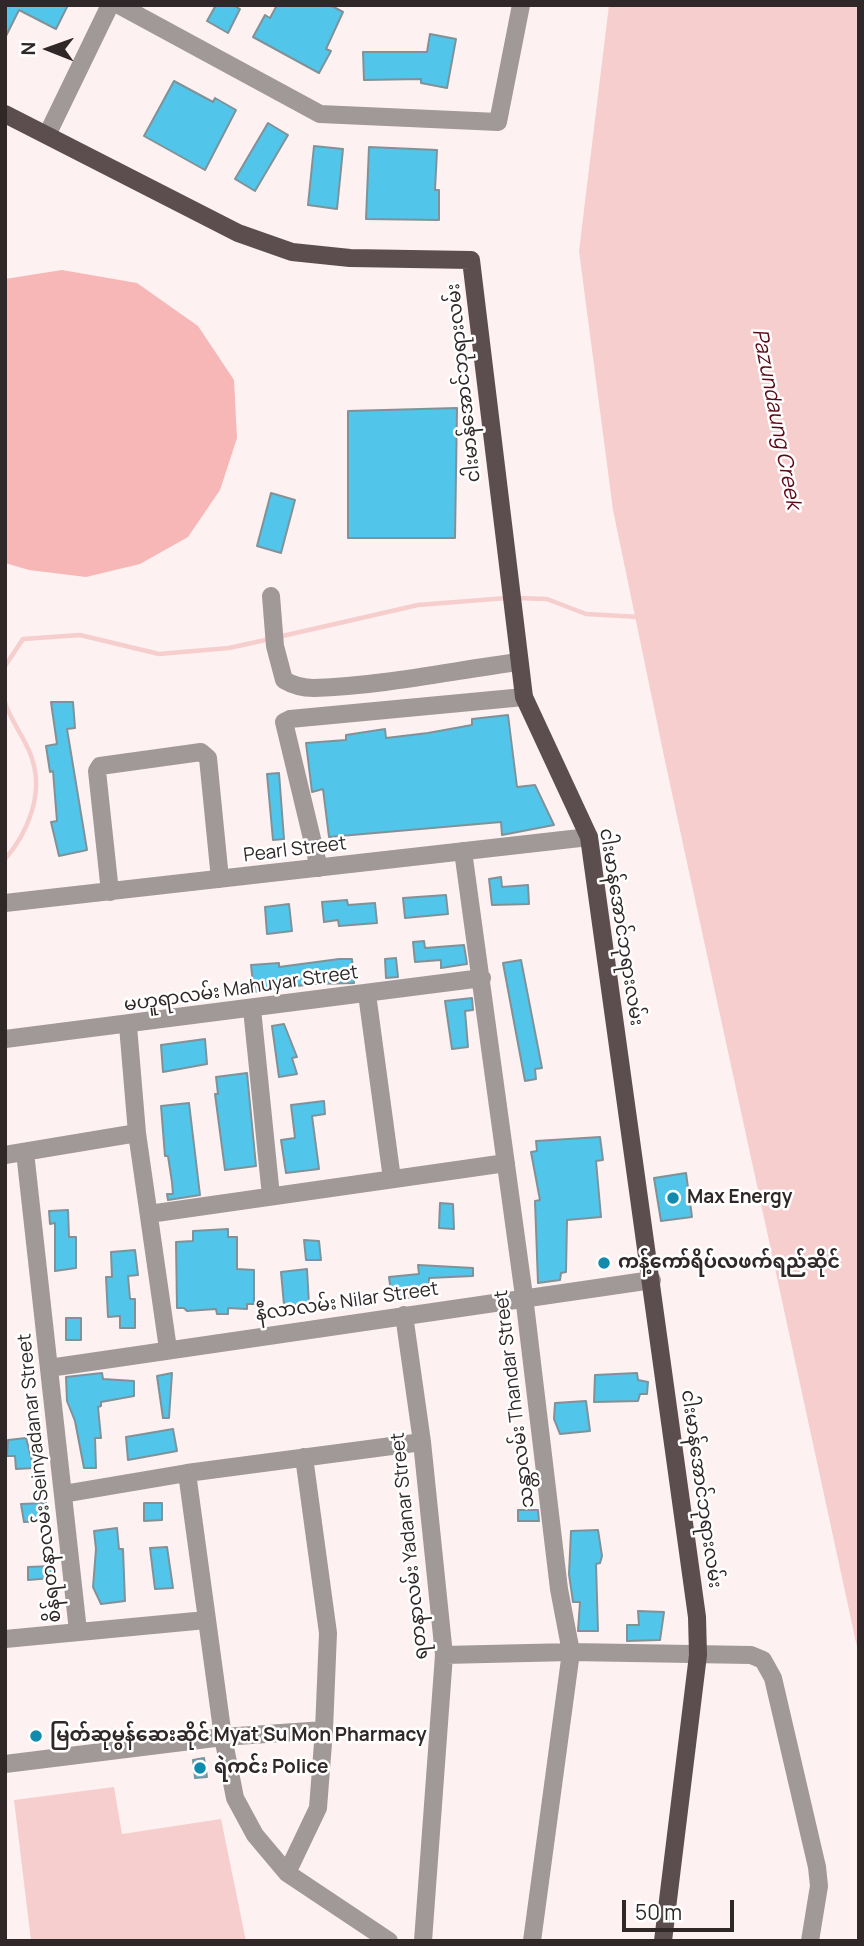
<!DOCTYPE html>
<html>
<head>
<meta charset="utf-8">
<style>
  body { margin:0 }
  #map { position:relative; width:864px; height:1946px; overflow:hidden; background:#fef1f1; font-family:Manrope,sans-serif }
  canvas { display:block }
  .frame { position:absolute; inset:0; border:7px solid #302828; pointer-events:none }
  .north { position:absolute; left:14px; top:14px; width:70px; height:70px; -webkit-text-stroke:5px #fff; paint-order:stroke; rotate:271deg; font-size:19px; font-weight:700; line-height:28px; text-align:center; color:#302828 }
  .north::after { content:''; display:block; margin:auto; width:24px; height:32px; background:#302828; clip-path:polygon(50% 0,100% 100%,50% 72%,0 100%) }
  .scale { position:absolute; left:622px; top:1900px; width:112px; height:32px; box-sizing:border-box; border:4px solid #302828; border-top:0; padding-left:9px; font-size:21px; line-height:24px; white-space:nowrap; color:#302828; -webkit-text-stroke:5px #fff; paint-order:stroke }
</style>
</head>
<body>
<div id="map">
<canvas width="864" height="1946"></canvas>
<div class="frame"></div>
<div class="north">N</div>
<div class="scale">50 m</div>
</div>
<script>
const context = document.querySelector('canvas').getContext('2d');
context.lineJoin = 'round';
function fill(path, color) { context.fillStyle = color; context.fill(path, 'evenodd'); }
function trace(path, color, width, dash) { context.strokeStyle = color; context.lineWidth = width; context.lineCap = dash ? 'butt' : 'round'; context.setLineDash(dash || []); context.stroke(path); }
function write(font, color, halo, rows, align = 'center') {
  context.font = font + ' Manrope,"Noto Sans Myanmar",sans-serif'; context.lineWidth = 5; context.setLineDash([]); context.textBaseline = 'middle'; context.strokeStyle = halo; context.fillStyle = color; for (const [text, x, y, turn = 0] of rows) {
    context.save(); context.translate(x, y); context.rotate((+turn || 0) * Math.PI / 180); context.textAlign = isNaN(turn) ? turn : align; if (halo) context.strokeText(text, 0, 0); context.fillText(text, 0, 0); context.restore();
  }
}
fill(new Path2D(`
  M62,270l75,13 61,43 36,54 3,58 -17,52 -32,47 -48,27 -54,13 -57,-7 -24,-7v-284z`), '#f6b7b6');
fill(new Path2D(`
  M609,5h250v1651l-194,-895 -52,-251 -34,-259z
  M114,1787l8,47 99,-15 25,122h-215l-17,-141z`), '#f6cecd');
trace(new Path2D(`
  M516,598l31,1 39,15 54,3
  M278,637l140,-32 89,-7
  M5,666l18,-27 57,-4 79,19 70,-6 41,-9
  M5,702c6,21 23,39 28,60 10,34 -6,72 -28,97`), '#f6cecd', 4.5);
const building = new Path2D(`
  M5,5h63l-12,24 -37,-19 -14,28z
  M216,5h17l7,4 -12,24 -21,-12z
  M277,5h53l13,7 -17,37 5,2 -12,22 -66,-36 12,-22 5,3z
  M430,34l26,5 -9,49 -26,-5v-4l-57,1 -1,-28h64z
  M174,81l39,21 2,-4 21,12 -31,60 -61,-34z
  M268,123l20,12 -33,56 -20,-12z
  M314,146l29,3 -6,60 -29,-4z
  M369,147l68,3 -2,40h4v30l-73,-1z
  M457,408l-2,130h-107v-127z
  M271,493l24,7 -14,53 -24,-7z
  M51,702h22l2,26 -8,1 20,121 -28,6 -8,-34 6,-1 -4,-50 -3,1 -4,-26 11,-2z
  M508,715l9,72 18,-2 19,40 -52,10 -1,-13 -172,15 -6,-48 -11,3 -6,-49 40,-3v-5l39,-6 1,9 42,-5 44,-8v-6z
  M279,773l5,66 -11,1 -6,-66z
  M501,877l1,10 26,-2 1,19 -37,1 -3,-26z
  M446,895l2,19 -43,4 -2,-20z
  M347,900l1,5 27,-2 2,20 -38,3 -1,-6 -14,2 -2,-20z
  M289,904l3,27 -25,3 -2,-27z
  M424,941l1,7 39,-3 3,19 -26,4v-8l-26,2 -2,-20z
  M396,958l2,19 -12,1 -1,-19z
  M339,959h13l2,24 -42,1 -58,8 -3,-27 28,-2v4z
  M521,960l21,108 -7,1 1,10 -11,2 -22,-118z
  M472,998l1,12 -8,1 3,36 -16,2 -7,-48z
  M284,1024l13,33 -5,1 5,16 -18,3 -7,-51z
  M205,1039l2,25 -44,8 -2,-27z
  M247,1073l9,93 -31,4 -10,-76h3l-2,-17z
  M324,1101l1,13 -13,2 7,53 -33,4 -5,-33 14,-2 -4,-33z
  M189,1103l11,92 -32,5 -1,-6h6l-1,-12 -4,-26h-3l-4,-50z
  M600,1137l3,23 -7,1 5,56 -34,3 -1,52 -5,1 -1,7 -22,3 -3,-82 5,-1 -9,-48 6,-1 -1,-10z
  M686,1173l6,44 -31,4 -7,-43z
  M440,1203l13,1 1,25 -15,-1z
  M68,1210l1,27h7v31l-21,3v-48l-5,1 -1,-13z
  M228,1229v8h9v32l17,1v34h-7v5l-19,-1v6h-11l-1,-5 -29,2 -3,-3h-7l-1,-66 17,-1v-10z
  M304,1240l15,1 2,19h-15z
  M135,1250l3,25 -10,1 2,23h5v29h-15v-12l-12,1 -2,-40h6l-1,-25z
  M418,1265l55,3v8l-44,2v12h-12l1,7 -26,2 -3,-22 30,-3z
  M307,1269l2,36h-25l-3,-33z
  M66,1318h15v22h-15z
  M102,1373l1,6 31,2v15l-33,6v4l-3,1 3,31h-6l1,30h-12l-9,-47 -8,-20 -1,-24z
  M172,1373l-3,45h-6l-6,-42z
  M637,1373l1,7 10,2 -1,12h-7l-2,7 -44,1 1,-27z
  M586,1401l4,30 -30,3 -6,-15 1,-16z
  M173,1429l4,22 -49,9 -2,-23z
  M26,1438l8,30 -18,1 -1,-13h-8l1,-16z
  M46,1503v18l-22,1 -3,-18z
  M144,1503h18v17l-18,1z
  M518,1510h20l1,11h-21z
  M117,1528l2,21h4l2,52 -24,3 -8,-17 3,-38 -2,-18z
  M598,1530l4,26 -2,7 -4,1 2,67h-20l2,-29h-7l-4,-28 2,-43z
  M167,1547l6,41 -18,1 -5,-41z
  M53,1566l-1,12 -24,2v-13z
  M638,1611l26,1 -4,28 -33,1v-16h12z
  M204,1758l3,19 -12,1 -2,-18z`);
fill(building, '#52c5eb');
trace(building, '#809298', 2);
trace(new Path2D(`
  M119,5l201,109 178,8 23,-117
  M47,135l63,-130
  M271,596l4,50 9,34c10,6 19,8 30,8 68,-2 137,-17 204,-26
  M463,851l61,445 35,293 12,63 -39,289
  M319,868l-35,-146 6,-3 234,-22
  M110,892l-13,-121 3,-5 101,-14 7,6 12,121
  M5,903l584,-66
  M367,994l25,185
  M252,1009l19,187
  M128,1026l9,107 31,216
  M5,1039l477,-61
  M25,1152l53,479
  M5,1155l132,-22
  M149,1214l357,-51
  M404,1315l18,127 22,213 -21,286
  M49,1368l603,-88
  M187,1473l36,264 12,61 20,37 32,38 102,68
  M63,1494l124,-21 235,-31
  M5,1639l201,-19
  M444,1655l127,-3 180,3 12,5 10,18 44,189 2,19 -9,55
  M5,1764l218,-27 101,-7
  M287,1873l31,-65 6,-78 4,-97 -24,-176`), '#a19898', 18);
trace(new Path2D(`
  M5,114l233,119 54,19 58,6 121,2 53,437 65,140 108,780 1,38 -35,286`), '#5c4e4e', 18);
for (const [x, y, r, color] of [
  [673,1198,7,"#118bad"],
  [604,1263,7,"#118bad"],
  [36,1736,7,"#118bad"],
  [200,1768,7,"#118bad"]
]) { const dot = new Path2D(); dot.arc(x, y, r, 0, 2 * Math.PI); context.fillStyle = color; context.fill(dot); trace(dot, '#fff', 2.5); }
write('19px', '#302828', '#fff', [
  ["ငါးမာန်အောင်ဘုရားလမ်း",464,383,-96],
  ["Pearl Street",295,850,-7],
  ["ငါးမာန်အောင်ဘုရားလမ်း",621,927,81],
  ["မဟူရာလမ်း Mahuyar Street",241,989,-8],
  ["နီလာလမ်း Nilar Street",347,1302,-8],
  ["သန္တာလမ်း Thandar Street",515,1399,-97],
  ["စိန်ရတနာလမ်း Seinyadanar Street",40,1478,-96],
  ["ငါးမာန်အောင်ဘုရားလမ်း",701,1489,82],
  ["ရတနာလမ်း Yadanar Street",410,1546,-96]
]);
write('bold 19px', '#302828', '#fff', [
  ["Max Energy",687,1198],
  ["ကန့်ကော်ရိပ်လဖက်ရည်ဆိုင်",618,1263],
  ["မြတ်ဆုမွန်ဆေးဆိုင် Myat Su Mon Pharmacy",50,1736],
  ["ရဲကင်း Police",214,1768]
], 'left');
write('italic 21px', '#5e0817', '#fff', [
  ["Pazundaung Creek",776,419,79]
]);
</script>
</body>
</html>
